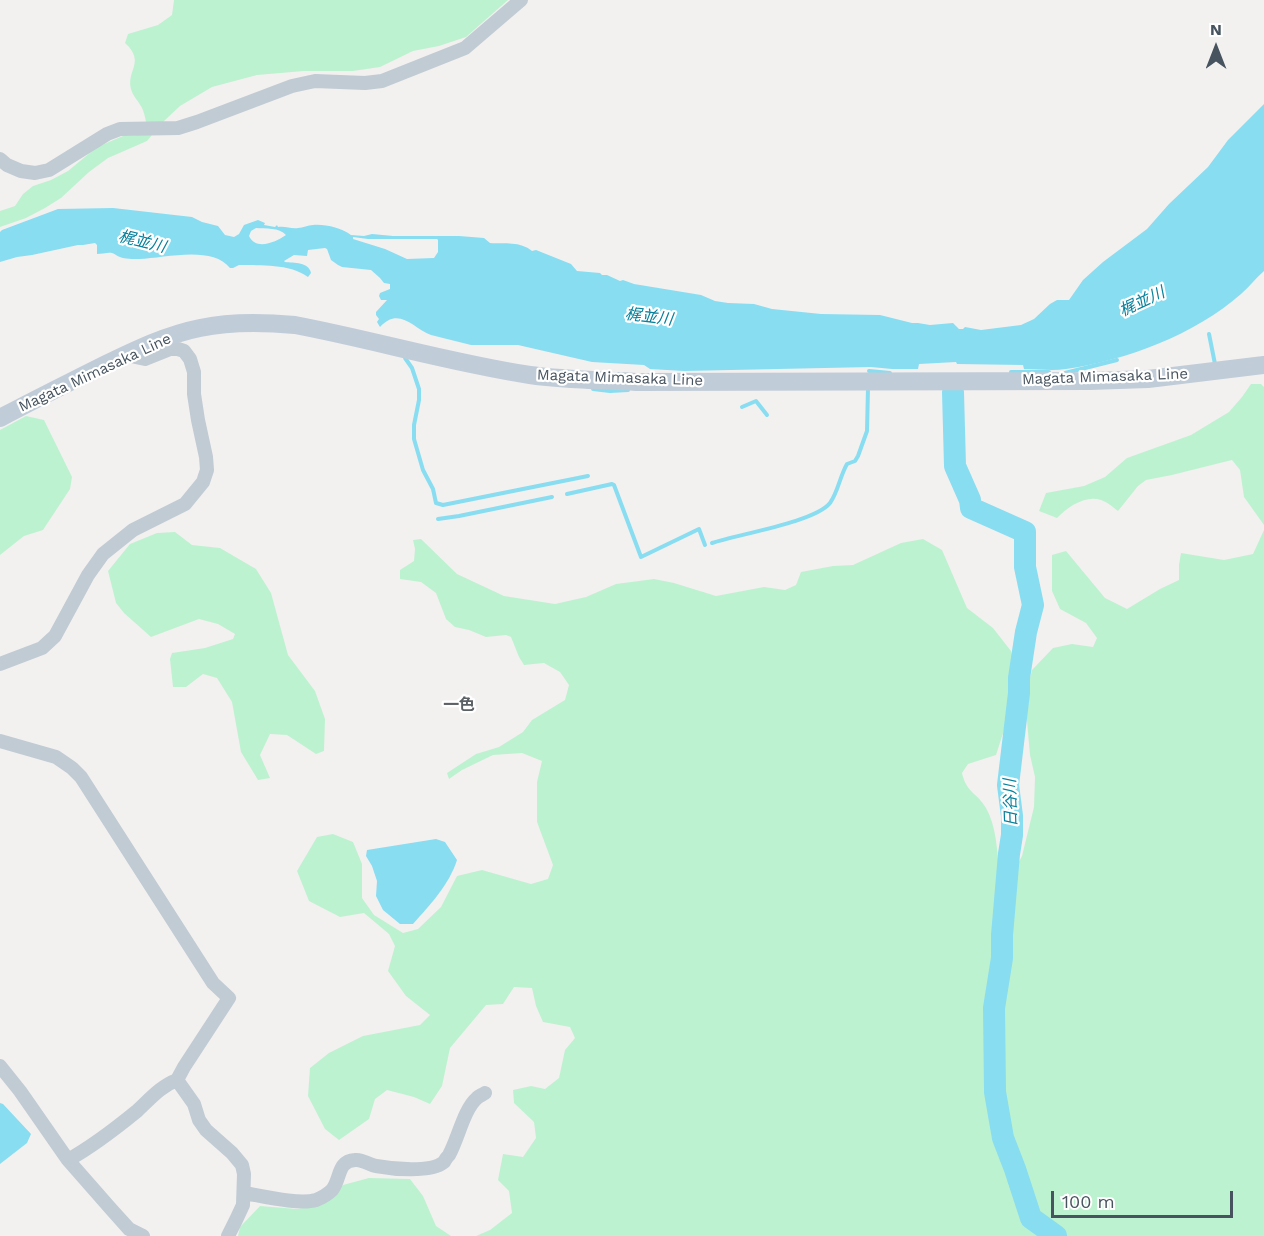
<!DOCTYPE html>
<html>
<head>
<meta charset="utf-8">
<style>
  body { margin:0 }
  #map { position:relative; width:1264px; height:1236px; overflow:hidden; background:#f3f0f0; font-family:"Work Sans",sans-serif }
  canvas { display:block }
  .north { position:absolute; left:1186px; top:18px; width:60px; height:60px; -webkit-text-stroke:4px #fff; paint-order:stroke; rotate:0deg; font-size:16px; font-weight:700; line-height:24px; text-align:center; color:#47545f }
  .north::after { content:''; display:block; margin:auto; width:21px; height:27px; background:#47545f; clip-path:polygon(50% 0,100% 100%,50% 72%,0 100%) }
  .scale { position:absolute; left:1051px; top:1191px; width:182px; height:27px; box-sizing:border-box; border:3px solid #47545f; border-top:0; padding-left:8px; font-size:18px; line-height:21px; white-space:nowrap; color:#47545f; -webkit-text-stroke:4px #fff; paint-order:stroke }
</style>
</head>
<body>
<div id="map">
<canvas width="1264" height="1236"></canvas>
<div class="north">N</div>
<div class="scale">100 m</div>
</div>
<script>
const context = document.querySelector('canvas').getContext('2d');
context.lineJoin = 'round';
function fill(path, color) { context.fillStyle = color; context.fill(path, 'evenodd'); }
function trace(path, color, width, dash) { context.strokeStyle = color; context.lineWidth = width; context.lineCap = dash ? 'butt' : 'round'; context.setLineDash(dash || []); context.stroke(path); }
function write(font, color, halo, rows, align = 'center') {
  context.font = font + ' "Work Sans","Noto Sans JP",sans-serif'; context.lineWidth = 4.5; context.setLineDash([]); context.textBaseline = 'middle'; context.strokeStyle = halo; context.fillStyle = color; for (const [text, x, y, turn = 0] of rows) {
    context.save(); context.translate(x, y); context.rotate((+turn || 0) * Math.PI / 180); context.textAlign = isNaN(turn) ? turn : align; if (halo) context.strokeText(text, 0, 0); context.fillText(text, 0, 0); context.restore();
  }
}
fill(new Path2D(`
  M174,0h334l-42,37 -27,9 -26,5 -33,16 -27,4h-49l-47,4 -45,12 -32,19 -17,16 -16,19 -39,17 -19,14 -28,26 -16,10 -19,10 -26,9v-16l15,-5 8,-12 10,-8 18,-6 17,-9 29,-24 26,-11 16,-1 7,-13c-1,-5 -2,-10 -4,-14 -3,-6 -8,-11 -10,-16 -8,-21 15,-29 -7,-49l3,-9 30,-9 14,-10z
  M1251,384h10l3,3v138l-20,-28 -4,-27 -8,-10 -60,15 -26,5 -8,6 -20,25c-5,-4 -11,-9 -17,-11 -16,-5 -33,7 -44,18l-18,-7 7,-18 38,-7 21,-9 22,-19 64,-23 38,-23 13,-15z
  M26,416l18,4 28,57 -2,12 -27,41 -19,6 -24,19v-125z
  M1264,530v706h-788l14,-6 22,-17 -3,-22 -11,-11 5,-26 20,3 13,-19 -2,-16 -20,-19 -1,-13 18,-4 14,3 14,-11 6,-28 10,-12 -5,-11 -27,-5 -7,-16 -4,-18 -18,-1 -11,17 -17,1 -36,43 -8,38 -12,18 -16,-7 -27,-7 -12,9 -6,20 -30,21 -14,-11 -17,-33 2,-28 19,-15 34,-17 57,-11 10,-10 -24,-19 -18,-25 7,-25 -6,-12 -25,-21 -24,4 -31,-16 -12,-30 20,-34 16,-3 20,8 9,22v34l12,17 29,18 15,-4 23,-22 16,-31 25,-6 49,14 17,-5 5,-14 -16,-43v-40l5,-21 -20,-8 -29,2 -31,15 -13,9 -2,-6 29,-19 23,-7 24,-15 9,-12 33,-20 4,-15 -9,-13 -16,-9 -20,2 -5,-8 -8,-20 -5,-2 -20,2 -17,-7 -14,-3 -9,-8 -10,-26 -15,-11 -21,-3v-9l14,-9 1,-12 -2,-9 8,-1 36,35 47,22 51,8 31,-7 30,-13 38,-5 20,4 42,13 48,-9 21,3 11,-5 5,-13 32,-6 20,-1 48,-22 22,-4 19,11 25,58 26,20 18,23 4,16 -10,60 -9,28 -28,9 -6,9c5,21 15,19 24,35 10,17 11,41 13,60l12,9 11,-21 12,-49 1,-30 -5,-22 -5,-57 7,-28 21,-22 19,-4 21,3 4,-9 -11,-15 -26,-14 -8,-18v-36l14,-4 39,47 22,11 33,-20 19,-9v-15l2,-12 43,7 29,-6z
  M175,532l17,13 28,3 36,21 15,24 17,62 27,36 10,28 -1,32 -8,3 -29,-19 -17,-1 -10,21 10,23 -12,2 -17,-28 -9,-50 -15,-24 -14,-4 -17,13h-13l-3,-28 2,-6 33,-5 28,-9 2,-5 -17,-10 -19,-5 -48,18 -27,-24 -8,-10 -8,-32 22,-27 27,-11z
  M369,1178l41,1 13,17 13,30 15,10h-213l2,-9 20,-21 37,3 26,-5 20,-19z`), '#bdf2d0');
fill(new Path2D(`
  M1264,104v167c-8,7 -15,16 -23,23 -47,41 -114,66 -175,75 -14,2 -28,0 -42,0l-1,-4 -66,-1 -1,-2 -37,2 -1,5h-26l-21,-2 -187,4 -34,-2 -6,-4 -52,-3 -74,-17h-47l-40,-10c-18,-7 -32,-29 -51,-8l-3,-5 2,-3 -3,-4v-3l11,-12h-6l-2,-4 1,-3 10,-4v-5l-6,-1 -4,-5 -9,-8 -29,-3 -4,-2 -7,-5 -4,-11 -2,-1 -17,2 -1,6 -13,-1 -10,6 1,1c9,1 24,0 26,11l-3,4c-20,-14 -46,-11 -69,-12l-6,3h-3c-18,-23 -65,-10 -91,-9 -6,0 -14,0 -19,-2 -4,-1 -4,-3 -8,-4 -4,-1 -10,1 -15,1v-9l-2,-2 -12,2h-5l-46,10 -15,2 -17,5v-30l2,-2 56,-21 55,-1 79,9 10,5 16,4 7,9 9,2 5,-3 5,-9 14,-5 7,3 -1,2 11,2 2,-2 1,2c8,-1 13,2 20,1 5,0 10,-3 15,-3 12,-1 29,3 38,10l13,1 8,-2 21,2h66l25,2 6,5c15,1 30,-2 42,8l4,-1 35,14 6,7 23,2 2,2h5l13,6 3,-1 11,4 67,11 14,6 13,2 26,1 18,5 49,5 59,1 32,8h6l12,2 23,-2 6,6h4l2,-2 16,3 40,-5 13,-6 16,-15 7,-4h12l14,-20 20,-18 44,-33 22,-25 39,-37 20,-27zM256,228c10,1 23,-1 30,7 -10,7 -30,16 -37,1l2,-5zM353,237l15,2h69l1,1v12l-4,6 -27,1 -22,-10 -32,-10z
  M436,839l9,3 12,18c-8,25 -27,45 -44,64h-13l-17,-14 -7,-14 1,-15 -5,-15 -6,-10 1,-6z
  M0,1103l3,1 28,30 -4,9 -27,21z`), '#88ddf1');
trace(new Path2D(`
  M1209,334l6,30
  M405,358l7,10 7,21v11l-5,25v14l9,31 10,19 3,14 7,2 145,-29
  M869,371l21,2
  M1011,372h38
  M1065,373l52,-13
  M593,389l17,2 18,-1
  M742,407l14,-6 11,14
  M567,494l45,-10 2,1 27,72 58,-28 6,16
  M438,519l21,-3 93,-19
  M712,543c27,-9 103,-21 118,-40 8,-11 10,-27 17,-39l8,-3 3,-5 9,-25 1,-43`), '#88ddf1', 4);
trace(new Path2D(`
  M953,392l2,74 15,34 1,8 54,24v35l8,38 -7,27 -7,46v15l-11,92 4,31v19l-3,19 -7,81v23l-8,50 1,84 8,46 12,31 16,49 25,18`), '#88ddf1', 22);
trace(new Path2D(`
  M0,159l7,6 14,6 14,2 14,-3 58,-36 13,-5 58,-1 19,-6 95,-36 23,-5 50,2 17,-2 83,-33 56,-48
  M0,664l42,-16 13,-12 33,-61 15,-21 30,-24 52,-26 18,-22 4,-12 -1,-13 -8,-37 -4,-26v-22l-4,-13 -6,-8 -6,-2h-8l-25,10 -19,-4
  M0,741l56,16 16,11 9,9 132,206 16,15 -45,69 -7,13c-16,6 -27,19 -40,31 -22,18 -44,35 -69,49l-48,-69 -20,-25
  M177,1080l17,24 5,16 7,10 26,23 10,12 2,9 -1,31 -7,15 -8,16
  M68,1160l43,49 18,20 14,7
  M244,1193c18,3 55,12 72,7 5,-2 12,-6 16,-10 9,-11 5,-29 23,-30 8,-1 14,5 21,6 16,3 55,7 68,-4 0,0 4,-7 5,-7 9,-16 15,-46 28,-57 2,-2 5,-3 8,-5`), '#c0cbd3', 14);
trace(new Path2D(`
  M0,418c34,-18 68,-35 102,-52 31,-15 63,-31 98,-38 32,-7 63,-6 95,-3 79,15 156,38 235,50 35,5 71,5 106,7l454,-1 58,-2 116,-14`), '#c0ccd8', 18);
write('15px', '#47545f', '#fff', [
  ["Magata Mimasaka Line",95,373,-25],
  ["Magata Mimasaka Line",1105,377,-2],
  ["Magata Mimasaka Line",620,378,2]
]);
write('italic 16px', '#06809c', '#fff', [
  ["梶並川",142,242,14],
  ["梶並川",1142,302,-25],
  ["梶並川",649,317,7],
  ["日谷川",1011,803,-92]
]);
write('bold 16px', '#5c6166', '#fff', [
  ["一色",459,705]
]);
</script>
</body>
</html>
